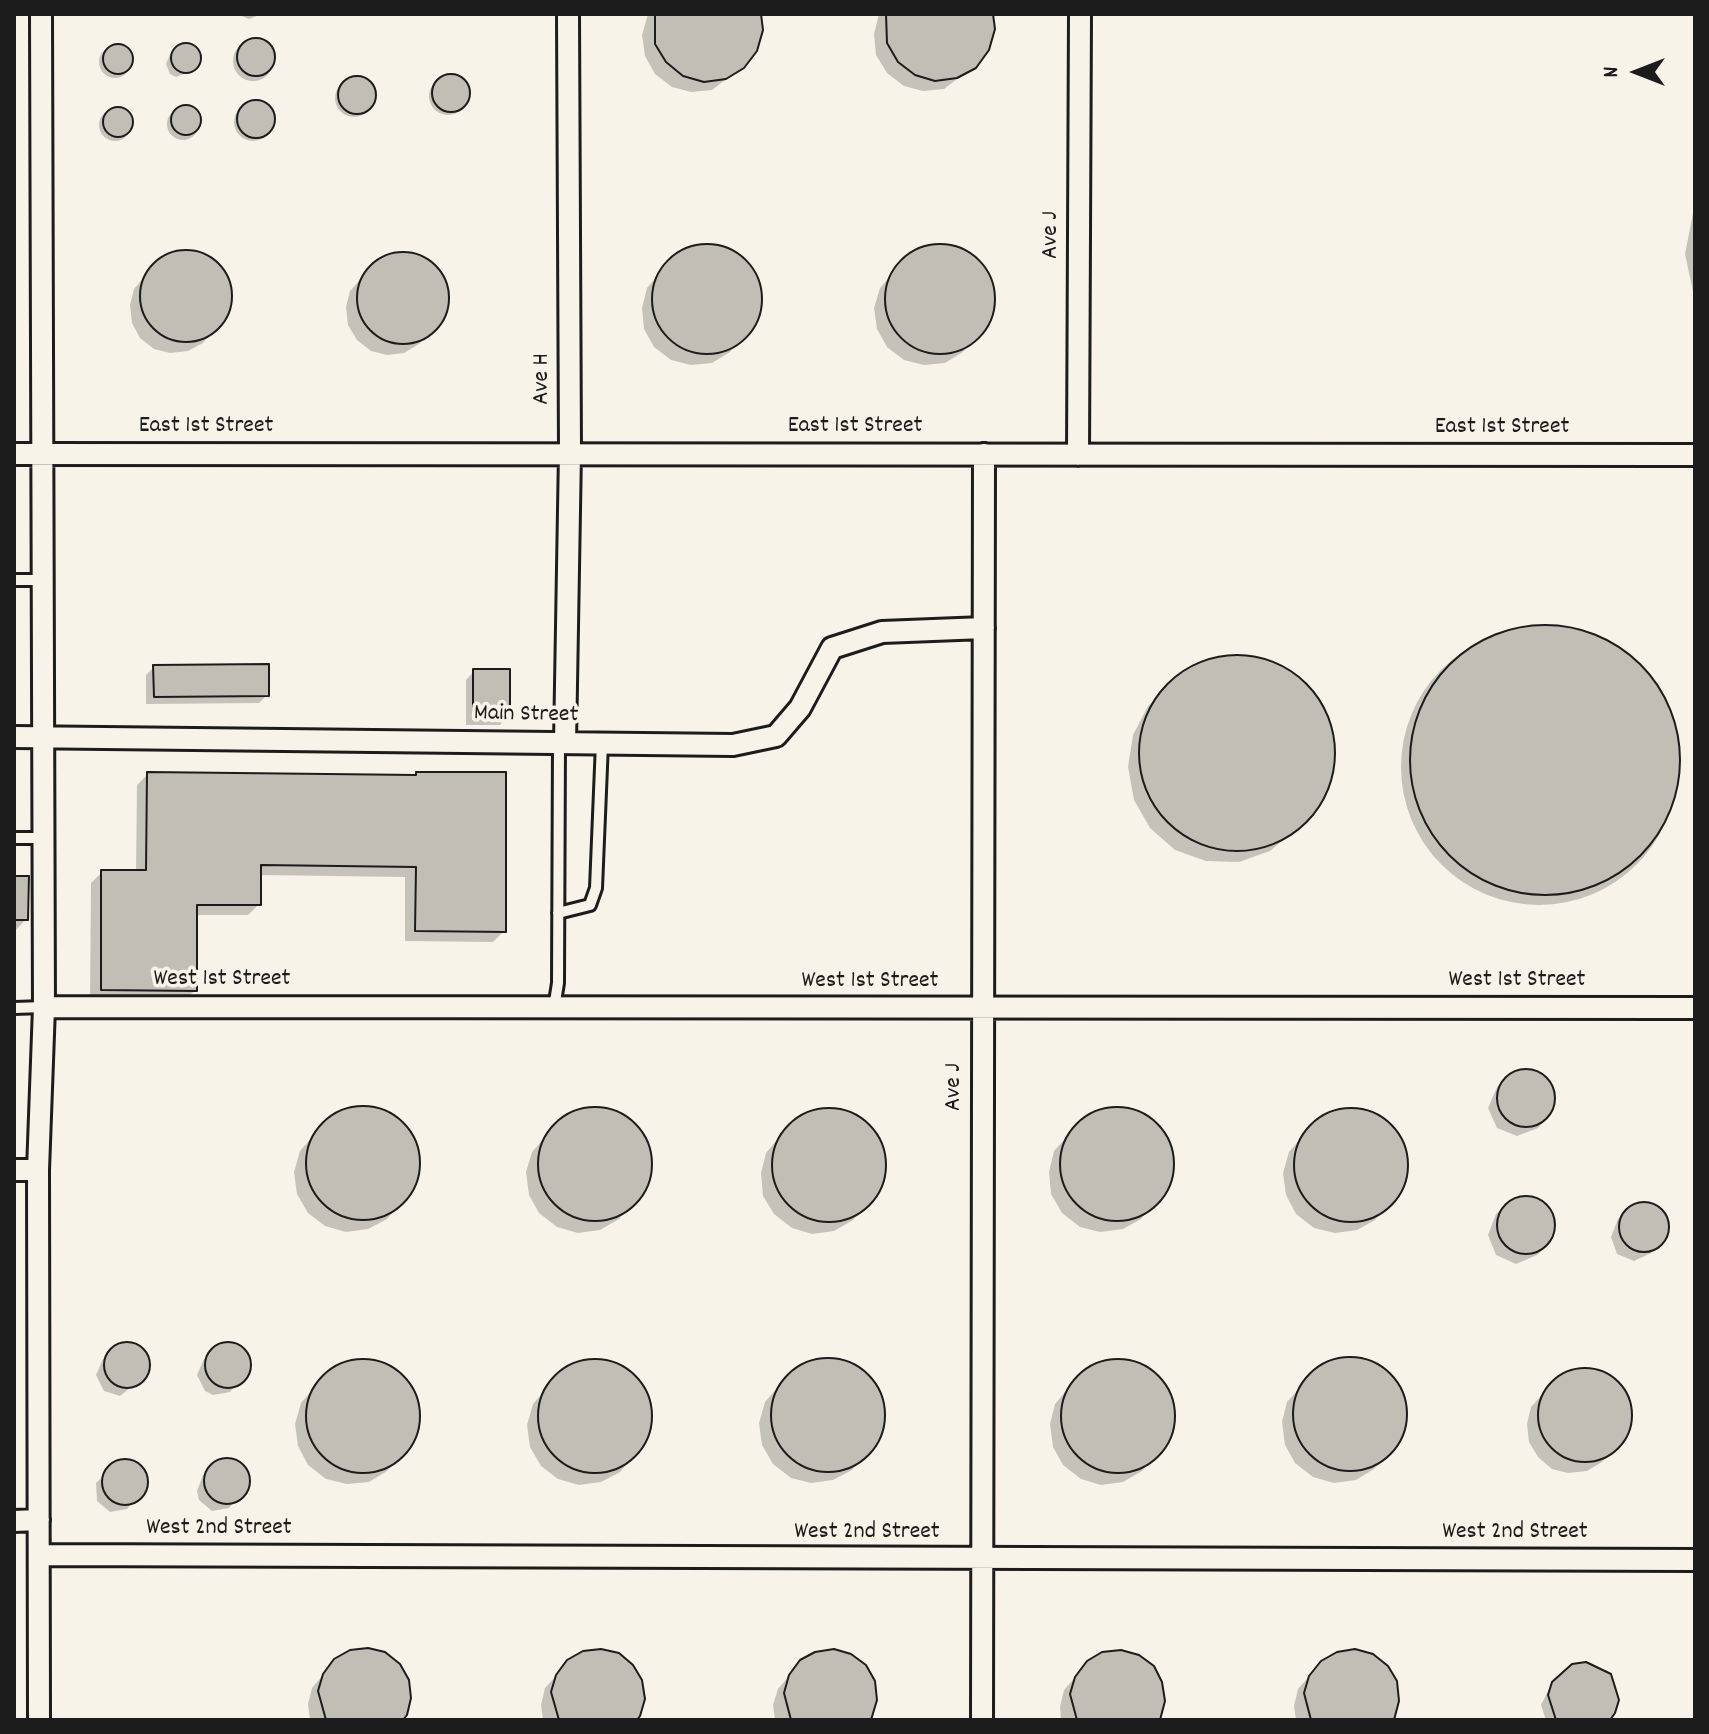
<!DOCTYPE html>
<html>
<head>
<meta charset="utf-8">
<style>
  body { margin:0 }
  #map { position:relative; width:1709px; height:1734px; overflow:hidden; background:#f7f3e8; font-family:Dekko,sans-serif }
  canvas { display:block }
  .frame { position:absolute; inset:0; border:16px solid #1c1c1c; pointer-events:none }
  .north { position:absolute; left:1597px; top:32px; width:80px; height:80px; -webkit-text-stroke:6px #f7f3e8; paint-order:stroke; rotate:270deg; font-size:22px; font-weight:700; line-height:32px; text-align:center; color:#1c1c1c }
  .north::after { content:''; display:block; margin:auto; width:28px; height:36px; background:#1c1c1c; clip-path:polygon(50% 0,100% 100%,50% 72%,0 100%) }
</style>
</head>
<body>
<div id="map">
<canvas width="1709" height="1734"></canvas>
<div class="frame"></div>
<div class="north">N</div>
</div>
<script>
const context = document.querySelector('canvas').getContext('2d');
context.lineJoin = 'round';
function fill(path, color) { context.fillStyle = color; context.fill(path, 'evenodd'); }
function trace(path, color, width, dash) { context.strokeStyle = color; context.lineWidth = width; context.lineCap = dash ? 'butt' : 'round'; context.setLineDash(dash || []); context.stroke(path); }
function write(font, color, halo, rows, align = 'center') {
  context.font = font + ' Dekko,sans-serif'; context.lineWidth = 7; context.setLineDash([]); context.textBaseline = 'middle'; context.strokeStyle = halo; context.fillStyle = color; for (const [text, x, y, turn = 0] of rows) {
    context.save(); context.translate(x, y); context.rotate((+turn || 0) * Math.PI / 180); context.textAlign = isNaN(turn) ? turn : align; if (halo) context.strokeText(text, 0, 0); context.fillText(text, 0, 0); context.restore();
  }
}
fill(new Path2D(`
  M237,14h25l-13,5z
  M759,14l-17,53 -30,23 -21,2 -19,-5 -17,-13 -10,-18 -3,-21 6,-21z
  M879,14h112l-17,52 -30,23 -21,2 -19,-5 -17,-13 -11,-18 -2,-21z
  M233 61a20 20 0 1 1 40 0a20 20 0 1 1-40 0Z
  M186,44l10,4 4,9 -5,12 -19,8 -6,-3 -4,-10 4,-10z
  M99 62a16 16 0 1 1 32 0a16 16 0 1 1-32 0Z
  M429 96a19 19 0 1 1 38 0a19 19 0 1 1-38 0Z
  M335 98a19 19 0 1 1 38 0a19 19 0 1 1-38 0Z
  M234 122a19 19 0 1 1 38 0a19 19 0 1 1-38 0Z
  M167 124a16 16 0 1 1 32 0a16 16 0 1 1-32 0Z
  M99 125a16 16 0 1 1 32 0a16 16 0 1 1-32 0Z
  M1695,203v98l-10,-47z
  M711,246l20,5 16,13 11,18 2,22 -5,19 -25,29 -18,11 -21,2 -20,-5 -17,-13 -10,-18 -2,-21 5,-20 25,-29 18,-10z
  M944,246l20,5 16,13 11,18 2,22 -5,19 -25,29 -18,11 -21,2 -20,-5 -17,-13 -10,-18 -3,-21 6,-20 25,-29 18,-10z
  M190,252l16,4 14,11 8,15 3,18 -5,16 -23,27 -15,8 -18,2 -16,-4 -14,-11 -8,-15 -2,-18 4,-16 23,-27 15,-8z
  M406,254l16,4 14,11 9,15 2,18 -4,16 -24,26 -15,9 -17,2 -16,-4 -14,-11 -9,-15 -2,-18 4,-16 24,-27 14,-8z
  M1401 767a138 138 0 1 1 276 0a138 138 0 1 1-276 0Z
  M1243,656l29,7 27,16 20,23 12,29 2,31 -8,30 -17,27 -38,32 -31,11 -33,-1 -31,-11 -25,-22 -16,-28 -6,-33 5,-32 15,-29 36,-34 28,-13z
  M154,667l113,28 -8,8 -113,1v-29z
  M474,671l34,45 -8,9h-34v-45z
  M148,774l266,3 3,-3 87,157 -11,11 -88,-1v-64l-146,-2v29l-11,11h-53v75l-11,11h-94l1,-118 11,-11h34l1,-87z
  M14,878l12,41 -11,12h-1z
  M1526,1070l21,8 8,20 -9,21 -8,9 -21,8 -20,-8 -9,-20 9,-21 9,-9z
  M367,1107l20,6 18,14 10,18 3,23 -5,20 -26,31 -19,10 -22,3 -21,-6 -17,-13 -11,-19 -3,-22 6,-21 26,-30 18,-11z
  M1121,1107l21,6 17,14 11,18 3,23 -6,20 -26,31 -18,10 -23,3 -20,-5 -18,-14 -11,-19 -2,-22 5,-21 27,-30 18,-11z
  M599,1108l20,6 18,13 11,19 2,22 -5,21 -26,30 -19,11 -22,3 -21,-6 -18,-14 -10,-18 -3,-23 6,-20 26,-30 19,-11z
  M1355,1108l21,6 18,14 10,18 3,23 -6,20 -26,31 -18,10 -22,3 -21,-5 -18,-14 -10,-19 -3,-22 6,-21 26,-30 18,-11z
  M833,1109l20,5 18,14 11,19 3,22 -6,21 -26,30 -19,11 -22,3 -20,-6 -18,-14 -11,-18 -2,-23 5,-20 26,-31 19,-10z
  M1525,1197l21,8 8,21 -8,20 -9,9 -21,9 -20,-9 -8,-20 8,-21 9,-9z
  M1644,1203l16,7 7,17 -7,17 -9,9 -17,8 -17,-7 -6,-17 7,-18 8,-8z
  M128,1344l15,8 4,17 -3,8 -24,19 -16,-5 -8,-16 7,-16 9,-9z
  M229,1344l16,8 4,17 -19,23 -17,3 -8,-4 -8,-16 7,-16 9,-9z
  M1355,1358l20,6 18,13 10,19 3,22 -5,21 -27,30 -18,11 -22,3 -21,-6 -18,-14 -10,-18 -3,-23 5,-20 27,-30 18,-11z
  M832,1359l20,5 18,14 11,18 3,23 -6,20 -26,31 -19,10 -22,3 -20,-5 -18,-14 -11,-19 -3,-22 6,-21 26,-30 19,-11z
  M368,1360l20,5 18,14 11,19 2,22 -5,21 -27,30 -18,11 -22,2 -21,-5 -18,-14 -10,-19 -3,-22 6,-21 26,-30 18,-11z
  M600,1360l20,6 18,14 10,18 3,23 -5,20 -26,31 -19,10 -22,3 -21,-6 -17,-13 -11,-19 -3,-22 6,-21 26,-30 18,-11z
  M1122,1360l21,6 17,13 11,19 3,22 -6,21 -26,30 -19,11 -22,3 -20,-6 -18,-14 -10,-18 -3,-23 5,-20 26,-31 19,-10z
  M1588,1369l17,5 14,11 9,15 2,19 -5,16 -23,27 -15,9 -19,2 -16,-4 -14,-12 -9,-15 -2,-18 4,-17 24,-27 15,-8z
  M229,1460l15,8 4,17 -19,23 -17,3 -13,-11 -2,-9 6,-16 9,-9z
  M127,1461l15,8 4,17 -19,23 -17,3 -13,-11 -1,-18 22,-21z
  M335,1661l65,59h-90l-2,-16 4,-16z
  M569,1662l65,58h-91l-2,-15 4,-17z
  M801,1662l66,58h-92l-2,-15 5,-16z
  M1322,1662l68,58h-94l-2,-14 4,-17z
  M1088,1663l69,57h-96l-1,-13 4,-17z
  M1586,1664l21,56h-61l-5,-15 12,-24 9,-9z`), '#0003');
const building = new Path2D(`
  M655,14h106l2,16 -6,21 -13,17 -18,11 -22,3 -21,-6 -17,-14 -11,-18z
  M886,14h107l2,15 -6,21 -13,18 -19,10 -22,3 -20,-6 -17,-13 -11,-19z
  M237 57a19 19 0 1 1 38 0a19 19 0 1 1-38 0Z
  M171 58a15 15 0 1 1 30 0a15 15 0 1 1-30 0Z
  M103 59a15 15 0 1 1 30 0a15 15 0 1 1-30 0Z
  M432 93a19 19 0 1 1 38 0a19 19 0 1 1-38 0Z
  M338 95a19 19 0 1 1 38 0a19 19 0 1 1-38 0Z
  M237 119a19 19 0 1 1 38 0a19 19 0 1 1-38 0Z
  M171 120a15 15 0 1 1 30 0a15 15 0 1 1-30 0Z
  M103 122a15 15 0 1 1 30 0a15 15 0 1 1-30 0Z
  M652 299a55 55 0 1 1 110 0a55 55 0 1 1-110 0Z
  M885 299a55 55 0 1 1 110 0a55 55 0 1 1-110 0Z
  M140 296a46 46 0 1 1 92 0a46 46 0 1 1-92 0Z
  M357 298a46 46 0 1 1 92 0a46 46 0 1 1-92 0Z
  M1410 760a135 135 0 1 1 270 0a135 135 0 1 1-270 0Z
  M1139 753a98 98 0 1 1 196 0a98 98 0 1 1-196 0Z
  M269,664v32l-115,1 -1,-32z
  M473,669h37v48h-37z
  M147,772l269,3v-3h90v160l-91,-1 1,-64 -155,-2v40h-64v86l-96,-1v-120h45z
  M14,876h15l-1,44h-14z
  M1497 1098a29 29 0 1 1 58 0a29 29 0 1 1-58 0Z
  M306 1163a57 57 0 1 1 114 0a57 57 0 1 1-114 0Z
  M1060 1164a57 57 0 1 1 114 0a57 57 0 1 1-114 0Z
  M538 1164a57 57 0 1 1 114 0a57 57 0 1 1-114 0Z
  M1294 1165a57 57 0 1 1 114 0a57 57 0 1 1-114 0Z
  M772 1165a57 57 0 1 1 114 0a57 57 0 1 1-114 0Z
  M1497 1225a29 29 0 1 1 58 0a29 29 0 1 1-58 0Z
  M1619 1227a25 25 0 1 1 50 0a25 25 0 1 1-50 0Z
  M104 1365a23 23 0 1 1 46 0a23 23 0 1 1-46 0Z
  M205 1365a23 23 0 1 1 46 0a23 23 0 1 1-46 0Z
  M1293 1414a57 57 0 1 1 114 0a57 57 0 1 1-114 0Z
  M771 1415a57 57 0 1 1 114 0a57 57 0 1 1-114 0Z
  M306 1416a57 57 0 1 1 114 0a57 57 0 1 1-114 0Z
  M538 1416a57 57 0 1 1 114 0a57 57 0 1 1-114 0Z
  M1061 1416a57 57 0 1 1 114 0a57 57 0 1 1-114 0Z
  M1538 1415a47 47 0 1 1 94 0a47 47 0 1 1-94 0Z
  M204 1481a23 23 0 1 1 46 0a23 23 0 1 1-46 0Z
  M102 1482a23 23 0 1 1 46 0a23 23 0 1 1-46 0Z
  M368,1648l17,4 15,12 9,16 2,18 -4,17 -4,5h-77l-8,-29 5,-17 11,-15 16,-9z
  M601,1649l18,4 14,12 9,15 3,19 -5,17 -3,4h-78l-8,-28 5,-17 11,-15 16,-9z
  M834,1649l17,5 15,11 9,16 2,19 -6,20h-80l-7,-27 5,-18 11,-15 15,-8z
  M1355,1649l18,5 15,12 9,15 2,20 -5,19h-83l-7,-27 5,-17 12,-15 16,-9z
  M1121,1650l18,5 15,11 8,16 3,19 -5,19h-83l-7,-26 5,-17 12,-16 15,-9z
  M1586,1662l25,12 8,26 -4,13 -5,7h-54l-8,-25 4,-13 20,-18z`);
fill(building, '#c0beb5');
trace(building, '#1c1c1c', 2);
const service = new Path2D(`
  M14,580h29
  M14,838h29
  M558,913l32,-8 6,-17 6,-145
  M14,1008l30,-1
  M554,1008l4,-25 1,-240`);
const minor = new Path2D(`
  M14,454l1681,1
  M1078,455l2,-441
  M14,737l719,8 43,-9 24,-28 32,-60 50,-16 102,-4
  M565,743l5,-291 -2,-438
  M44,1007l1651,1
  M14,1170h24
  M14,1521l25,-1
  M39,1555l1656,5
  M39,1720l-1,-550 6,-163 -3,-993
  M982,1720l2,-1266`);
trace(service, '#1c1c1c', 16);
trace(minor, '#1c1c1c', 26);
trace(service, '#f7f3e8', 10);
trace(minor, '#f7f3e8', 20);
write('24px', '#1c1c1c', '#f7f3e8', [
  ["Ave J",1053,235,-90],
  ["Ave H",544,379,-90],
  ["East 1st Street",206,428],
  ["East 1st Street",855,428],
  ["East 1st Street",1502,429],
  ["Main Street",526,716,1],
  ["West 1st Street",222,981],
  ["West 1st Street",1517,982],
  ["West 1st Street",870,983],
  ["Ave J",956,1087,-90],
  ["West 2nd Street",219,1530],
  ["West 2nd Street",867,1534],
  ["West 2nd Street",1515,1534]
]);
</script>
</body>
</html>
